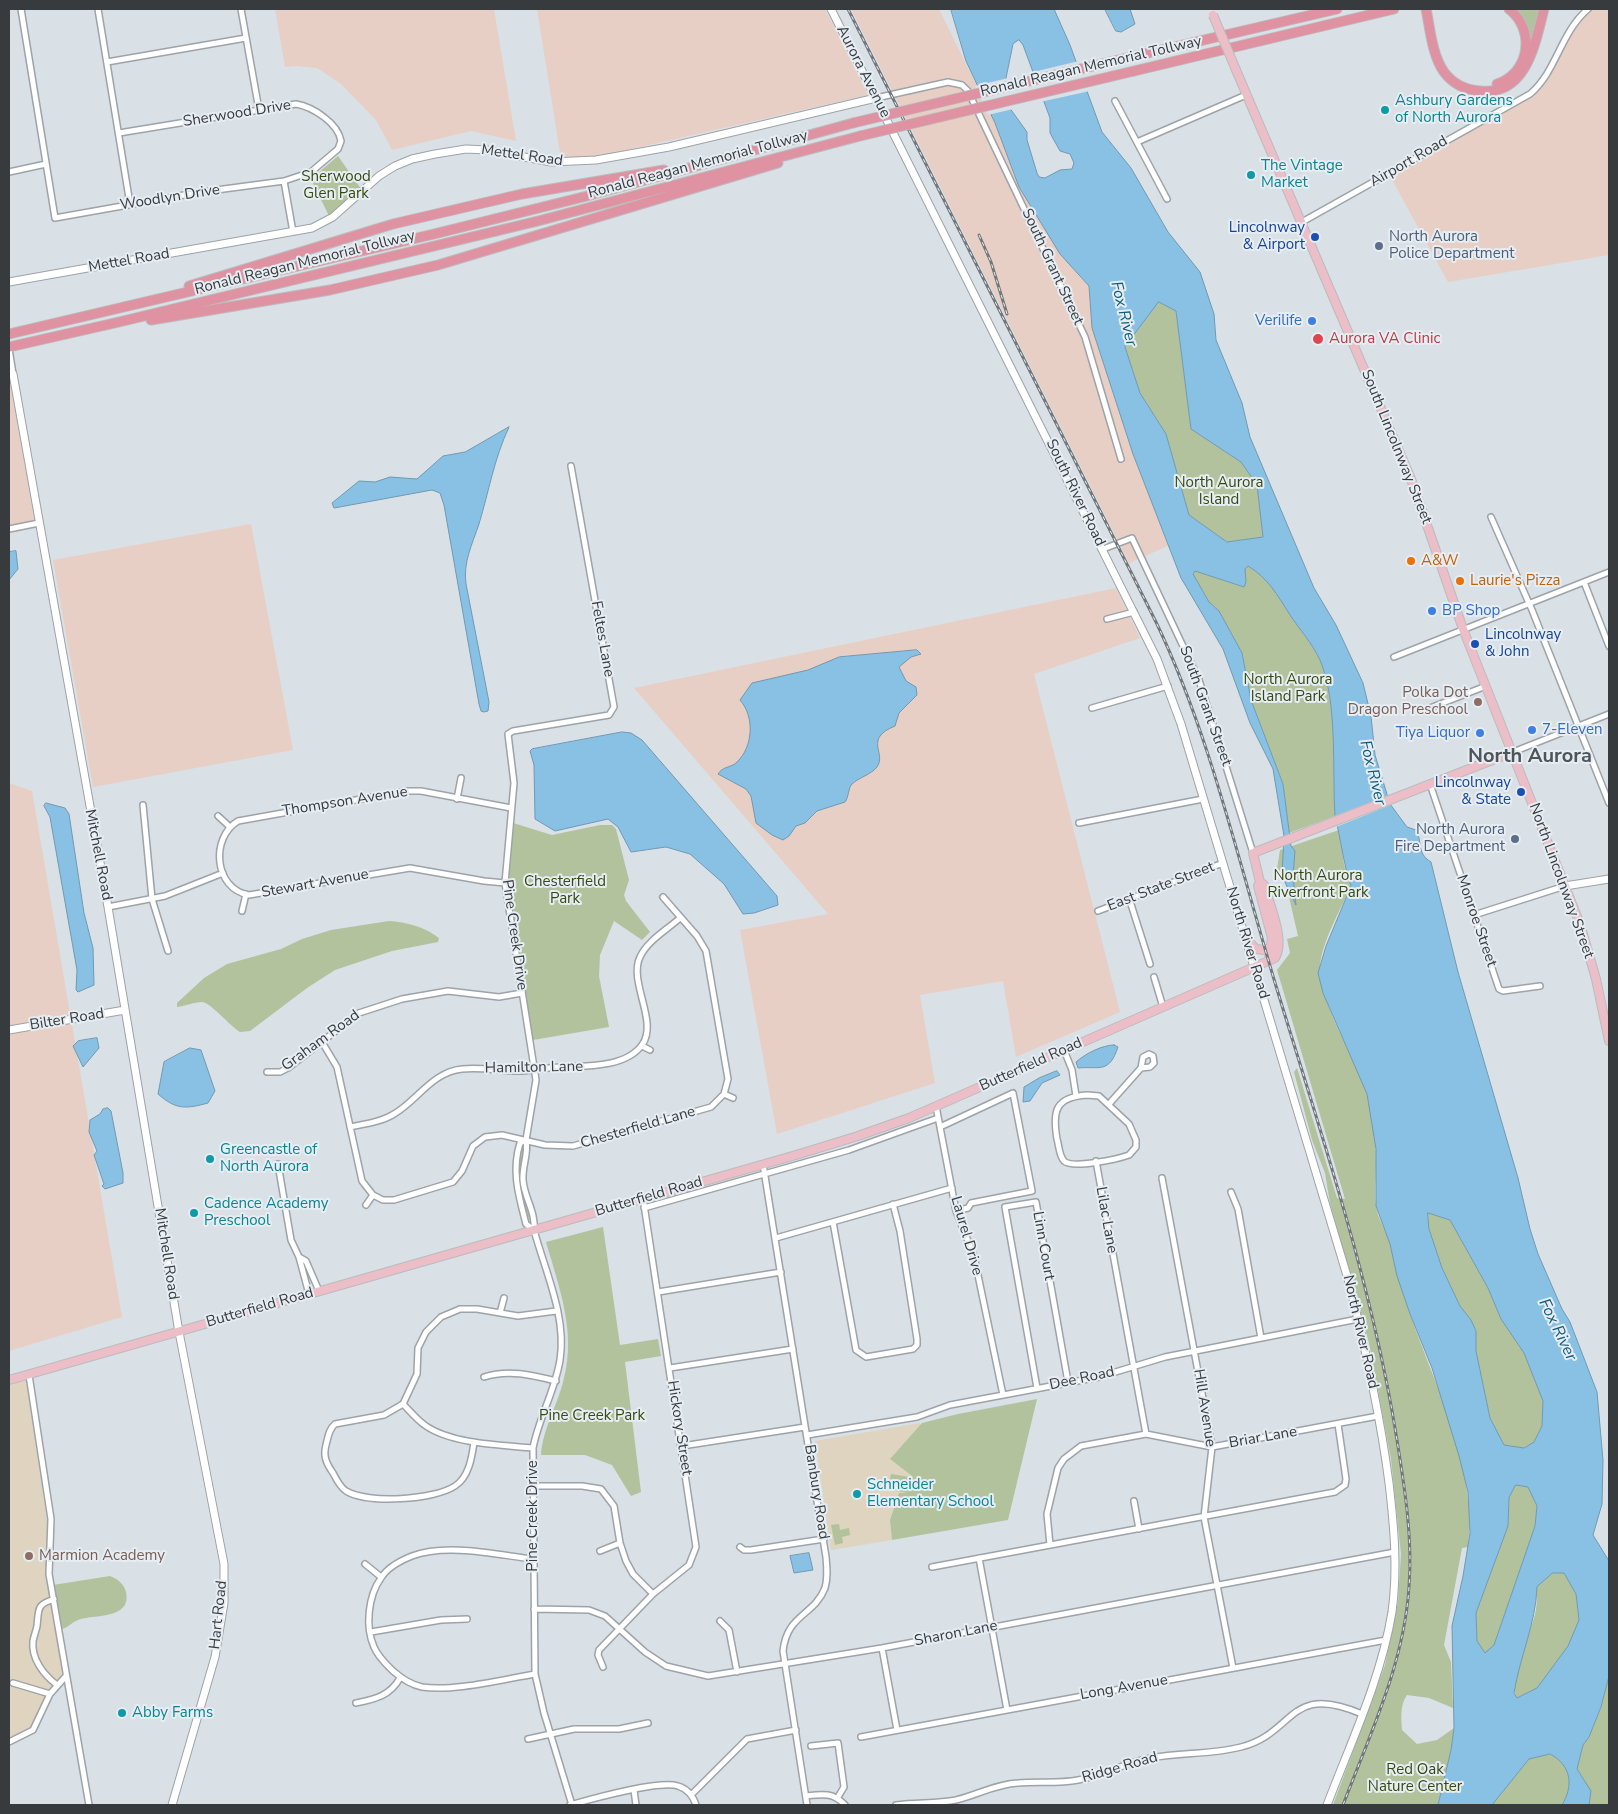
<!DOCTYPE html>
<html>
<head>
<meta charset="utf-8">
<style>
  body { margin:0 }
  #map { position:relative; width:1618px; height:1814px; overflow:hidden; background:#d9e0e6; font-family:"Nunito Sans",sans-serif }
  canvas { display:block }
  .frame { position:absolute; inset:0; border:10px solid #383b3e; pointer-events:none }
</style>
</head>
<body>
<div id="map">
<canvas width="1618" height="1814"></canvas>
<div class="frame"></div>
</div>
<script>
const context = document.querySelector('canvas').getContext('2d');
context.lineJoin = 'round';
function fill(path, color) { context.fillStyle = color; context.fill(path, 'evenodd'); }
function trace(path, color, width, dash) { context.strokeStyle = color; context.lineWidth = width; context.lineCap = dash ? 'butt' : 'round'; context.setLineDash(dash || []); context.stroke(path); }
function write(font, color, halo, rows, align = 'center') {
  context.font = font + ' "Nunito Sans",sans-serif'; context.lineWidth = 4; context.setLineDash([]); context.textBaseline = 'middle'; context.strokeStyle = halo; context.fillStyle = color; for (const [text, x, y, turn = 0] of rows) {
    context.save(); context.translate(x, y); context.rotate((+turn || 0) * Math.PI / 180); context.textAlign = isNaN(turn) ? turn : align; if (halo) context.strokeText(text, 0, 0); context.fillText(text, 0, 0); context.restore();
  }
}
fill(new Path2D(`
  M275,9h219l22,132 -45,-10 -79,19 -16,-30 -35,-36 -24,-16 -19,-2 -13,1z
  M537,9h288l43,86 -263,60 -44,4z
  M851,9h88l56,114 24,64 60,89 10,10 3,42 41,126 35,92 -39,17z
  M1590,9h19v246l-161,27 -58,-106 133,-74 16,-11 9,-14 23,-47z
  M9,375l27,147 -27,4z
  M251,524l42,226 -200,37 -40,-227z
  M1116,588l24,50 -106,36 86,338 -104,45 -13,-76 -83,14 15,88 -158,51 -37,-204 88,-16 -194,-226z
  M9,783l23,8 90,526 -113,34z`), '#e7cfc5');
fill(new Path2D(`
  M26,1379l21,140 4,75 14,87 -13,14 -18,37 -25,12v-360z
  M920,1423l1,2 -31,34 22,17 -5,17h-8l-9,26 2,21 -61,10 -16,-109z`), '#ded4bf');
fill(new Path2D(`
  M1515,9h26l-11,36 -3,-21z
  M338,156l23,33 -32,27 -18,-37z
  M1159,302l17,9 15,118 50,33 16,23 6,52 -36,5 -38,-27 -23,-81 -26,-41 -15,-46z
  M1248,566c20,12 30,30 42,49 10,15 22,28 30,45 18,42 12,110 15,156l-46,17 -6,-49 -32,-84 -9,-47 -23,-42 -10,-9 -16,-28 2,-3 48,16 3,-5 -2,-13z
  M513,823l39,12 48,-10h12l4,4 13,51 -5,15 2,6 24,31 -8,8 -28,-19 -14,34 -1,21 10,51 -76,13 -25,-145z
  M1339,830l5,34 7,22c-9,21 -30,57 -31,81 -1,36 35,90 47,127 6,22 9,47 9,71 0,13 -2,28 0,41 2,14 11,26 15,39 5,24 11,46 19,69 25,72 68,155 58,233l-6,1 -18,97 7,17 2,46 -24,-10 -22,-3c-7,9 -6,24 -5,35l15,14 20,-4 17,-12 -3,22 -13,55h-105l52,-140 13,-63 3,-48 -10,-95 -22,-116 -39,-140 -5,-30 -13,-33 -18,-68 3,-4 40,130 8,1 -68,-229 13,-17 -3,-14 11,-3 -12,-52 -5,-7 -5,-2 4,-25z
  M389,921c17,1 36,6 50,17l-1,4 -46,9 -57,19 -28,18 -57,43 -10,1c-10,-6 -30,-30 -38,-30 -8,0 -17,4 -25,5v-4l27,-25 23,-14 54,-15 21,-10 29,-9z
  M522,1143l4,2 -5,23 10,54c-14,-23 -16,-53 -9,-79z
  M1428,1213l22,7 38,68 13,31 23,34 19,48 -1,25 -8,16 -11,6 -19,-3 -14,-27 -14,-67v-20l-5,-11 -11,-14 -18,-38 -13,-39z
  M603,1227l17,118 38,-6 3,17 -36,6 16,130 -10,4 -19,-31 -27,-10h-44c2,-28 17,-50 23,-77 12,-47 -5,-91 -18,-136z
  M1037,1399l-29,121 -116,20 -2,-20 9,-27h8l-19,-4 3,-15 19,3 -2,13 4,-14 -22,-17 32,-36 36,-9z
  M1516,1485l12,2 9,19 -2,20 -41,119 -9,9 -8,-13 -1,-28 32,-87 1,-28z
  M839,1524l1,6 9,-2 1,7 -8,2 1,6 -8,2 -4,-20z
  M1553,1573h11l12,21 3,26 -11,26 -31,42 -20,10c-10,-18 15,-67 19,-88 1,-7 1,-16 1,-23z
  M110,1576c8,3 14,8 16,16 6,28 -33,22 -48,28 -8,3 -9,8 -17,9l-8,-44z
  M1609,1676v129h-20l-4,-24 -8,-12 6,-24 6,-8 12,-29z
  M1550,1754c21,11 24,31 12,51h-70l37,-46z`), '#b2c29d');
const water = new Path2D(`
  M951,9h103l16,36 32,87 29,36 37,64 32,40 14,42 2,26 26,63 8,34 64,151 22,37 27,58 8,33 4,39 15,49 17,23 9,3c7,12 0,23 15,32l27,110 60,206 12,51 8,25 24,55 8,13 27,70 6,68 -1,44 -9,31 16,26v115l-8,31 -12,30 -6,8 -6,24 14,22 -2,14h-27c12,-20 9,-40 -12,-51l-21,5 -37,46h-54l13,-55 3,-22 -2,-102 11,-50 7,-43 -2,-41 -9,-36 -27,-88 -22,-54 -13,-38 -7,-32 -14,-38v-57l-9,-55 -44,-101 -5,-20 8,-27 25,-60c-8,-24 -10,-46 -16,-70 -3,-46 3,-114 -15,-156 -8,-17 -20,-30 -30,-45 -12,-19 -22,-37 -42,-49l-3,3 1,13 -2,5 -49,-16 -2,3 16,28 10,9 23,42 9,47 32,84 8,62 4,5 -2,25 3,29 -14,-29 2,-40 -11,-67 -23,-46 -27,-74 -42,-71 -48,-124 -41,-126 -3,-42 -29,-32 -41,-67 -24,-64 -29,-62zM1019,40l4,5 27,73v15l10,18 10,3 4,9 -2,6 -12,1 -15,8 -6,-1 -2,-4 -10,-33v-8l-18,-25 -3,-29 7,-34zM1159,302l17,9 15,118 50,33 16,23 6,52 -36,5 -38,-27 -23,-81 -26,-41 -15,-46zM1428,1213l22,7 38,68 13,31 23,34 19,48 -1,25 -8,16 -10,6 -20,-3 -14,-27 -14,-67v-20l-5,-11 -11,-14 -18,-38 -13,-39zM1516,1485l12,2 9,19 -2,20 -41,119 -9,8 -8,-12 -1,-28 32,-87 1,-28zM1553,1573h11l12,21 3,26 -11,26 -31,42 -20,10 -3,-5c6,-37 22,-70 23,-106z
  M1105,9h25l5,15 -14,8 -5,-1z
  M509,427c-15,32 -20,64 -30,97 -7,21 -16,38 -13,60l23,118 -1,9 -4,1 -3,-1 -2,-7 -35,-199 -4,-12 -8,-3 -98,18 -2,-5 27,-22 16,1 15,-5 27,2 26,-23 22,-4z
  M16,551l2,18 -9,11v-28z
  M917,650l4,4 -10,3 -12,10 7,14 10,6 1,8 -18,18 -4,13c-32,13 -8,27 -18,41 -5,7 -19,11 -25,17 -4,4 -3,13 -7,18l-28,9 -12,12 -9,3 -7,10 -6,4 -11,-5 -16,-12 -5,-27 -5,-7 -28,-15c5,-8 13,-6 19,-12 16,-15 18,-45 3,-62l12,-17 56,-13 31,-13z
  M622,732l9,1 11,7 135,156 1,9 -24,8 -11,1 -19,-30 -34,-30 -24,-7 -35,5 -13,-25 -10,-8 -53,12 -20,-12 -1,-54 -4,-14 2,-2z
  M46,803l19,5 4,6 15,99 9,35 1,37 -16,7 -2,-2 1,-20 -27,-153 -6,-11z
  M97,1038l2,10 -16,19 -10,-21 5,-5z
  M1114,1045l4,2c-9,27 -18,19 -40,21l-2,-6c9,-8 26,-17 38,-17z
  M190,1048l11,2 14,41 -7,12c-22,6 -32,7 -50,-9l6,-32z
  M1057,1071l3,4 -18,8 -12,18 -7,1 1,-15 15,-9z
  M108,1108l3,3 12,62v10l-18,6 -3,-3 2,-2 -10,-29 3,-4 -8,-19 1,-12 10,-6 3,-5z
  M809,1553l4,17 -19,3 -4,-17z`);
fill(water, '#88c1e3');
trace(water, '#7099b2', 1);
fill(new Path2D(`
  M1079,61l11,30 -50,11 -11,-29z
  M1008,78l5,31 -25,6 -13,-29z
  M1389,795l4,9 -57,23 -4,-10z`), '#d9e0e6');
const street = new Path2D(`
  M21,9l34,209 146,-26 83,-11 27,-9 27,-23 3,-8c-3,-18 -28,-34 -45,-37l-177,29
  M98,9l32,195
  M241,9l18,101
  M107,62l139,-24
  M876,98l72,-16 14,3 6,6 117,246 36,122
  M1115,101l52,98
  M1137,142l109,-47
  M9,172l37,-8
  M284,181l9,51
  M1302,222l228,-128c27,-23 30,-61 58,-85
  M9,349l4,25
  M571,466l43,241 -5,8 -96,16 -5,3 6,49 -9,100 31,197 -10,60c3,13 -4,26 -3,40 1,17 13,32 11,50 11,41 33,87 26,130 -5,31 -21,57 -27,88l2,226 9,39 28,92
  M1491,517l41,93 77,193
  M9,529l30,-6
  M1103,549l29,-11 67,142 54,173
  M1584,582l25,64
  M1107,619l27,-7
  M1394,657l215,-85
  M1092,708l76,-22
  M1430,708l56,-22
  M1513,752l96,-38
  M1430,784l69,205 4,2 37,-5
  M457,799l4,-21
  M143,805l9,94 16,52
  M218,816l12,11
  M1079,823l124,-24
  M505,883l-21,-2 -74,-13 -161,27c-35,-6 -39,-57 -11,-74l168,-30h15l90,17
  M1129,898l21,66
  M108,907l57,-11 58,-23
  M242,911l4,-17
  M1098,911l125,-48
  M1474,915l91,-29
  M1154,977l9,30
  M322,1042l15,25 25,114 11,14 10,5h11l59,-18 9,-11 11,-25 12,-9 17,-2 43,10 28,1 138,-39 13,-13 4,-15 -22,-128 -9,-15 -34,-39
  M642,1046l8,4
  M1064,1050l8,20 4,26
  M267,1072h13l8,-4 71,-55 43,-14 46,-8 51,6 23,-4
  M724,1094l9,4
  M1087,1095l12,1 30,28 7,16v7l-7,8c-11,4 -57,14 -65,6 -5,-5 -5,-16 -7,-22 -5,-29 -1,-42 30,-44z
  M1109,1104l32,-36 9,-1 4,-4 -1,-7 -4,-2 -6,3 -2,11
  M936,1106l20,105 18,45 29,139
  M350,1127c15,-3 31,-5 44,-13 23,-13 38,-42 68,-45 19,-2 38,2 57,2 10,0 20,-2 30,-3 26,-3 74,3 93,-23 17,-23 -14,-63 -2,-88 7,-16 28,-28 40,-39
  M940,1127l73,-34 19,98 -61,12 -3,5 -12,3
  M526,1140l-6,3c-9,28 -1,54 6,81l8,6
  M1096,1161l50,273
  M278,1164l13,76 8,17 10,37
  M763,1164l63,393c1,11 2,21 -1,31 -11,28 -38,26 -42,63l24,154
  M1162,1178l50,269 -8,70 29,151
  M1231,1192l7,17 23,129
  M366,1205l7,-10
  M644,1208l205,-58 89,-32
  M833,1222l23,128 10,7 47,-8 4,-4v-6l-17,-108 -7,-27
  M776,1238l176,-50
  M299,1257l7,4 13,30
  M658,1292l123,-20
  M500,1313l4,-15
  M670,1368l123,-19
  M29,1375l22,144 -2,55 40,231
  M484,1377c24,-8 48,-2 72,4
  M1037,1388l-32,-181 31,-5 32,180
  M403,1404c7,7 14,16 23,22 26,18 76,19 107,22
  M807,1435l110,-18 33,-12 149,-28 66,-20 193,-38
  M474,1442c-2,15 -5,35 -19,44 -21,14 -87,18 -109,5 -6,-4 -10,-12 -13,-18 -7,-10 -10,-17 -7,-28 2,-8 3,-16 9,-21l49,-9 19,-11 14,-30 1,-26 8,-16 15,-15 19,-8h17l41,7 38,-5
  M682,1446l123,-19
  M533,1486h49l19,3 13,17 6,37 6,18 7,13 20,20
  M1134,1501l5,28
  M1050,1545l-3,-31 11,-46 6,-9 17,-13 65,-12 66,13 166,-31
  M740,1547l4,3h7l73,-11
  M600,1551l20,-8
  M979,1558l28,152
  M533,1559c-35,-4 -86,-16 -121,-3 -10,4 -25,12 -31,22 -13,18 -16,49 -7,69 4,10 12,17 19,24 8,7 19,14 29,16 31,5 82,-8 113,-13
  M365,1564l16,13
  M932,1567l403,-75 10,-7 1,-6 -8,-55
  M54,1599c-18,6 -15,10 -17,27 -1,5 -3,10 -4,15 -2,18 11,34 24,44
  M534,1609l55,1 16,6 40,36 21,14 42,10 174,-28 513,-96
  M720,1621l9,9 8,42
  M371,1632l70,-12 26,-1
  M882,1648l15,82
  M603,1667l-5,-12 1,-5 54,-56 36,-29 7,-18 -53,-349
  M13,1683l37,11
  M356,1703c19,-4 34,-7 44,-25
  M861,1737l525,-97
  M528,1739l46,-10h45l29,-6
  M9,1742l24,-12 17,-36 16,-18
  M811,1746l27,-3 6,44 -6,10
  M634,1790l2,15
  M691,1795l56,-56 49,-9
  M806,1796c16,-2 27,-4 39,9
  M570,1805c21,-6 90,-25 108,-19 10,3 15,10 18,19
  M896,1805c20,-3 40,-1 60,-5 21,-5 40,-16 62,-17 20,-2 40,1 60,-3 25,-4 48,-18 73,-22 30,-6 59,-3 90,-11 55,-14 47,-65 121,-33`);
const secondary = new Path2D(`
  M831,9l326,650 24,65 167,555c17,67 32,135 41,204 5,43 9,86 3,129 -11,67 -41,130 -65,193
  M9,282l303,-54 21,-11 46,-41 16,-10 17,-7 23,-5 31,-5 21,1 64,12 45,-2 73,-13 207,-49
  M13,374l95,533 71,425 45,232v39l-9,54 -43,148
  M1565,886l44,-7
  M9,1030l116,-20`);
const primary = new Path2D(`
  M1236,70l175,409 52,150 117,295 16,55 13,62
  M1247,940l9,9 9,1 6,-3
  M1269,959l3,-21 -14,-52 2,-4 -7,-29 260,-101
  M9,1380l787,-225 62,-19 51,-18 366,-160c11,-17 -6,-55 -11,-73l-4,-3`);
const highway = new Path2D(`
  M1426,9c4,19 6,46 18,63 9,12 22,18 36,19 47,5 55,-48 64,-82
  M1131,57l206,-48
  M1134,71l260,-62
  M1497,84c33,-11 39,-54 12,-75
  M189,286l204,-62 129,-30 142,-24
  M151,320l179,-30 108,-25 340,-102
  M9,334l425,-100 153,-38 266,-73
  M9,347l110,-25 419,-101 322,-85`);
trace(street, '#9da3a9', 8);
trace(secondary, '#9da3a9', 9);
trace(primary, '#bbbcbd', 10);
trace(highway, '#bbbcbd', 11);
trace(street, '#fff', 5);
trace(secondary, '#fff', 7);
trace(primary, '#ecbec7', 8);
trace(highway, '#df92a2', 9);
const rail = new Path2D(`
  M848,9l308,613c55,115 83,242 120,364 45,148 95,295 120,448 8,50 17,102 13,153 -5,77 -39,147 -66,218
  M979,235l12,27 16,52`);
trace(rail, '#72777b', 3);
trace(rail, '#e6edf3', 1, [4]);
const primaryBridge = new Path2D(`
  M1213,15l23,55`);
const highwayBridge = new Path2D(`
  M853,123l278,-66
  M860,136l274,-65`);
trace(primaryBridge, '#bbbcbd', 10, []);
trace(highwayBridge, '#bbbcbd', 11, []);
trace(primaryBridge, '#ecbec7', 8);
trace(highwayBridge, '#df92a2', 9);
for (const [x, y, r, color] of [
  [1385,110,5,"#0f9aa8"],
  [1251,175,5,"#0f9aa8"],
  [1315,237,5,"#1a4fb4"],
  [1379,246,5,"#5c6f8a"],
  [1312,321,5,"#3f7fe0"],
  [1318,339,6,"#e0444e"],
  [1411,561,5,"#e8710a"],
  [1460,581,5,"#e8710a"],
  [1432,611,5,"#3f7fe0"],
  [1475,644,5,"#1a4fb4"],
  [1478,702,5,"#8d6e63"],
  [1532,730,5,"#3f7fe0"],
  [1480,733,5,"#3f7fe0"],
  [1521,792,5,"#1a4fb4"],
  [1515,839,5,"#5c6f8a"],
  [210,1159,5,"#0f9aa8"],
  [194,1213,5,"#0f9aa8"],
  [857,1494,5,"#0f9aa8"],
  [29,1556,5,"#8d6e63"],
  [122,1713,5,"#0f9aa8"]
]) { const dot = new Path2D(); dot.arc(x, y, r, 0, 2 * Math.PI); context.fillStyle = color; context.fill(dot); trace(dot, '#e6edf3', 2); }
write('15px', '#383b3e', '#e6edf3', [
  ["Ronald Reagan Memorial Tollway",1091,67,-13],
  ["Aurora Avenue",863,72,63],
  ["Sherwood Drive",237,114,-9],
  ["Mettel Road",522,156,8],
  ["Airport Road",1409,162,-30],
  ["Ronald Reagan Memorial Tollway",698,165,-15],
  ["Woodlyn Drive",170,198,-9],
  ["Mettel Road",129,261,-10],
  ["Ronald Reagan Memorial Tollway",305,263,-14],
  ["South Grant Street",1052,267,65],
  ["South Lincolnway Street",1396,447,68],
  ["South River Road",1075,493,64],
  ["Feltes Lane",602,639,80],
  ["South Grant Street",1205,706,70],
  ["Thompson Avenue",345,802,-9],
  ["Mitchell Road",98,855,79],
  ["North Lincolnway Street",1561,881,70],
  ["Stewart Avenue",315,884,-10],
  ["East State Street",1161,887,-21],
  ["Monroe Street",1476,921,71],
  ["Pine Creek Drive",514,935,82],
  ["North River Road",1247,943,73],
  ["Bilter Road",67,1020,-9],
  ["Graham Road",321,1041,-36],
  ["Butterfield Road",1031,1065,-24],
  ["Hamilton Lane",534,1068,-1],
  ["Chesterfield Lane",638,1128,-16],
  ["Butterfield Road",649,1197,-16],
  ["Lilac Lane",1106,1220,80],
  ["Laurel Drive",966,1236,74],
  ["Linn Court",1043,1246,80],
  ["Mitchell Road",166,1254,81],
  ["Butterfield Road",260,1308,-16],
  ["North River Road",1360,1332,77],
  ["Dee Road",1082,1379,-12],
  ["Hill Avenue",1204,1408,81],
  ["Hickory Street",679,1428,81],
  ["Briar Lane",1263,1438,-10],
  ["Banbury Road",816,1492,81],
  ["Pine Creek Drive",533,1516,-90],
  ["Hart Road",219,1615,-84],
  ["Sharon Lane",956,1634,-11],
  ["Long Avenue",1124,1688,-10],
  ["Ridge Road",1120,1768,-16]
]);
write('15px', '#0d838f', '#e6edf3', [
  ["Ashbury Gardens",1395,101],
  ["of North Aurora",1395,118],
  ["The Vintage",1261,166],
  ["Market",1261,183],
  ["Greencastle of",220,1150],
  ["North Aurora",220,1167],
  ["Cadence Academy",204,1204],
  ["Preschool",204,1221],
  ["Schneider",867,1485],
  ["Elementary School",867,1502],
  ["Abby Farms",132,1713]
], 'left');
write('15px', '#35490f', '#e6edf3', [
  ["Sherwood",336,177],
  ["Glen Park",336,194],
  ["North Aurora",1219,483],
  ["Island",1219,500],
  ["North Aurora",1288,680],
  ["Island Park",1288,697],
  ["North Aurora",1318,876],
  ["Riverfront Park",1318,893],
  ["Chesterfield",565,882],
  ["Park",565,899],
  ["Pine Creek Park",592,1416],
  ["Red Oak",1415,1770],
  ["Nature Center",1415,1787]
]);
write('15px', '#164399', '#e6edf3', [
  ["Lincolnway",1305,228],
  ["& Airport",1305,245],
  ["Lincolnway",1485,635,"left"],
  ["& John",1485,652,"left"],
  ["Lincolnway",1511,783],
  ["& State",1511,800]
], 'right');
write('15px', '#4e5e75', '#e6edf3', [
  ["North Aurora",1389,237],
  ["Police Department",1389,254],
  ["North Aurora",1505,830,"right"],
  ["Fire Department",1505,847,"right"]
], 'left');
write('15px', '#366cbe', '#e6edf3', [
  ["Verilife",1302,321],
  ["BP Shop",1442,611,"left"],
  ["7-Eleven",1542,730,"left"],
  ["Tiya Liquor",1470,733]
], 'right');
write('15px', '#be3a42', '#e6edf3', [
  ["Aurora VA Clinic",1329,339]
], 'left');
write('15px', '#c56008', '#e6edf3', [
  ["A&W",1421,561],
  ["Laurie's Pizza",1470,581]
], 'left');
write('15px', '#785e54', '#e6edf3', [
  ["Polka Dot",1468,693],
  ["Dragon Preschool",1468,710],
  ["Marmion Academy",39,1556,"left"]
], 'right');
write('italic 16px', '#135a7b', '#e6edf3', [
  ["Fox River",1123,314,76],
  ["Fox River",1372,773,76],
  ["Fox River",1557,1330,64]
]);
write('bold 20px', '#4f555a', '#e6edf3', [
  ["North Aurora",1530,757]
]);
</script>
</body>
</html>
